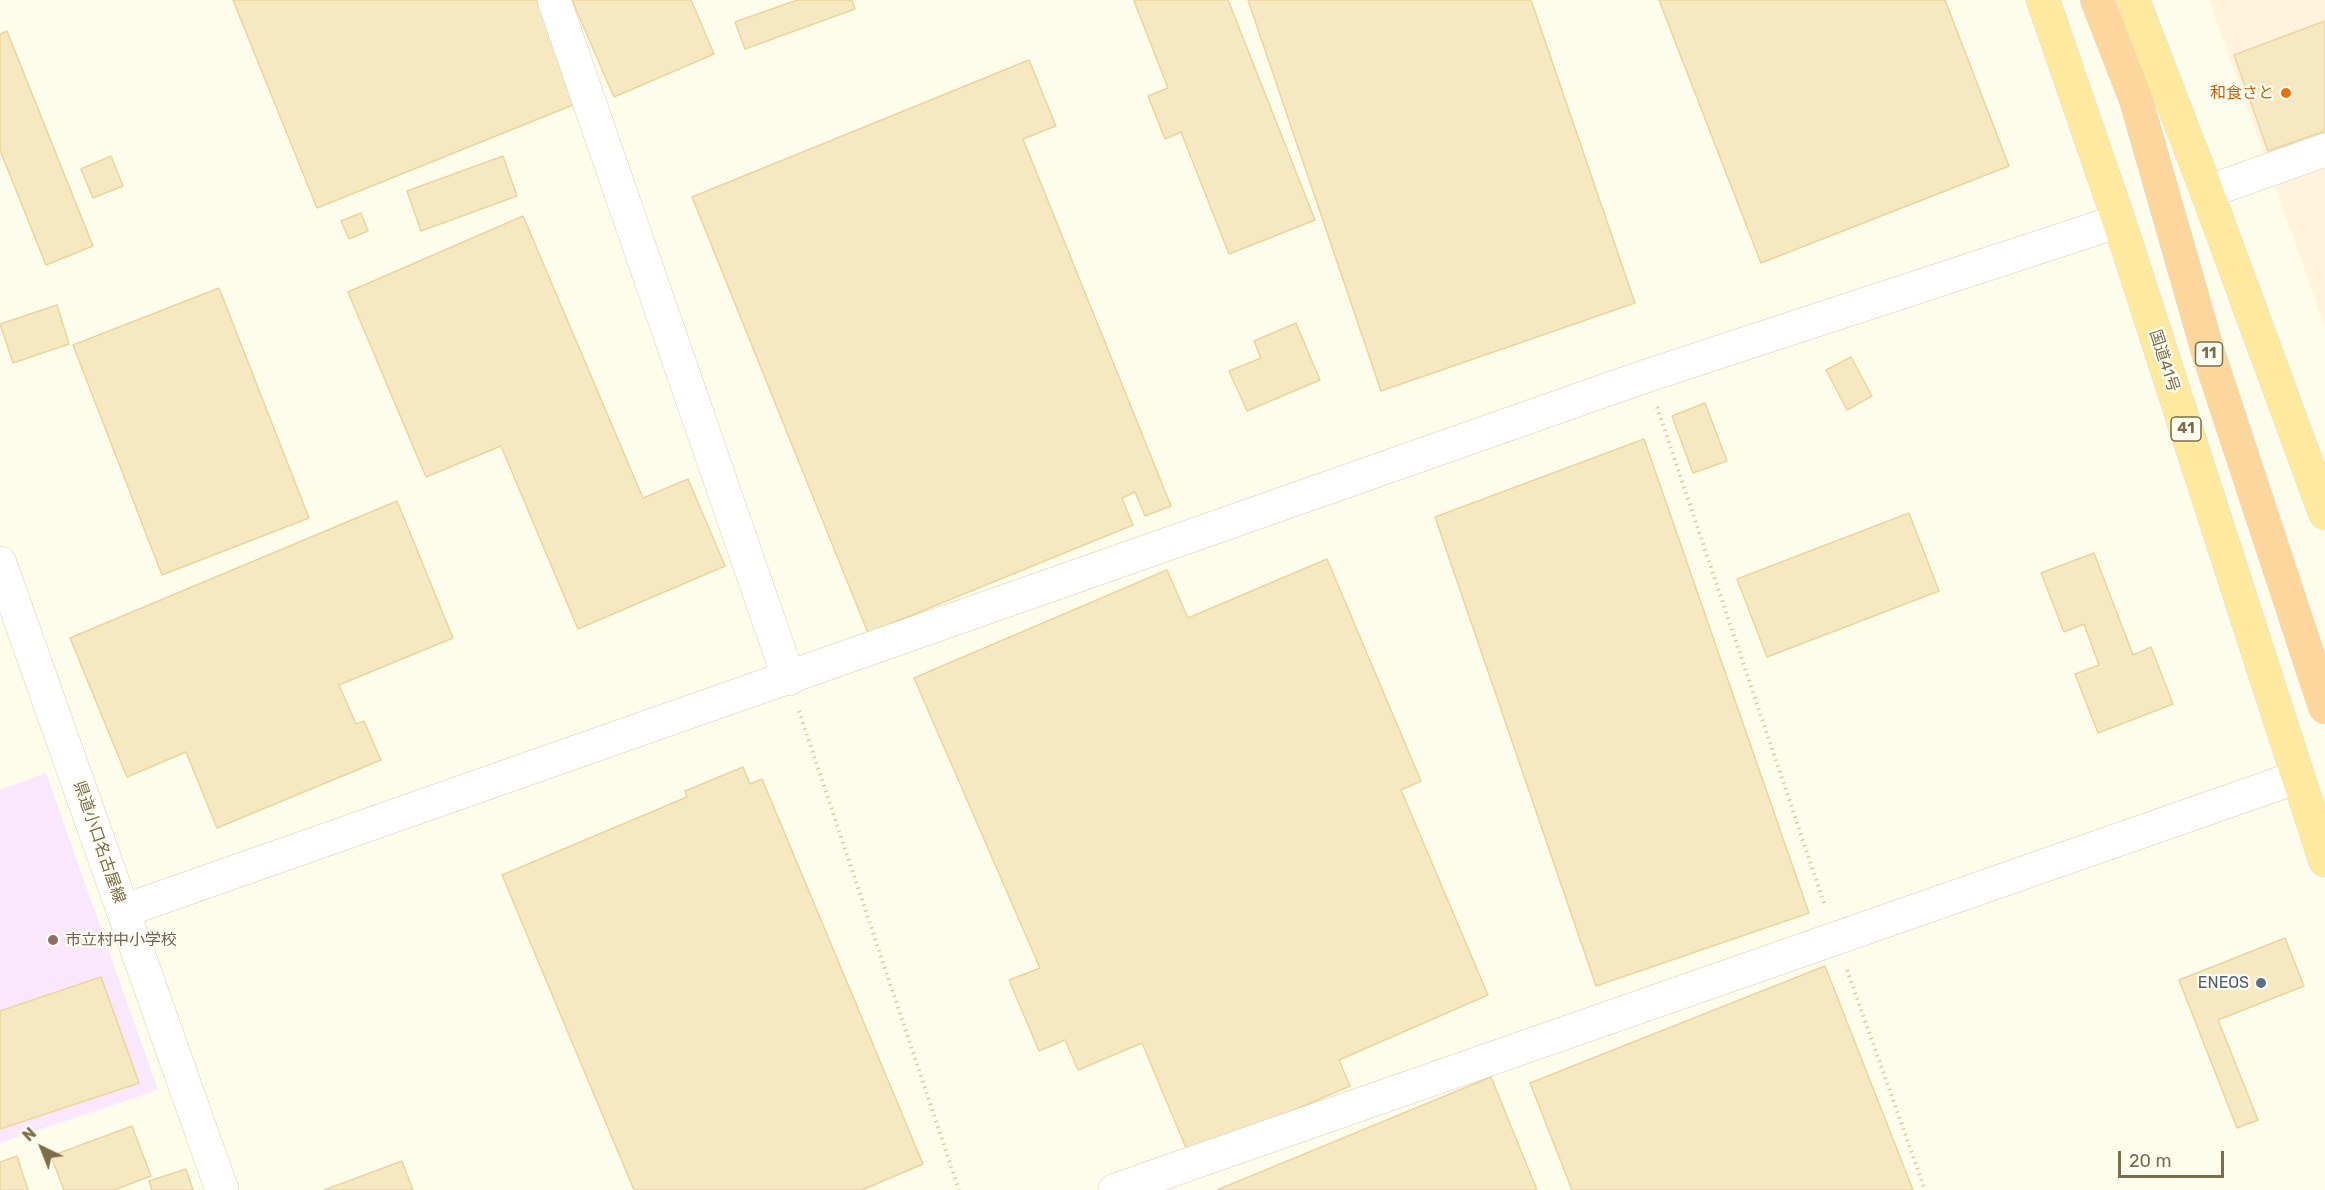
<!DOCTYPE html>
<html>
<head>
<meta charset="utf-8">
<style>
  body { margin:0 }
  #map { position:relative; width:2325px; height:1190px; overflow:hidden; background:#fefdeb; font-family:Rubik,sans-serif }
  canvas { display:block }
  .north { position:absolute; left:12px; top:1118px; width:60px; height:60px; -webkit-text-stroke:4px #fffef3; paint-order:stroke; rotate:317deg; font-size:16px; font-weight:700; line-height:24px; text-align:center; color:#7d6d4a }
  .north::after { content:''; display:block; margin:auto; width:21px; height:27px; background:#7d6d4a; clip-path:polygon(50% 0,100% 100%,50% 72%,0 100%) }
  .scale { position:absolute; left:2118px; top:1151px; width:106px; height:27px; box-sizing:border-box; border:3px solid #7d6d4a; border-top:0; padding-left:8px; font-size:18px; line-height:21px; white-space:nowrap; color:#7d6d4a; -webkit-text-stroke:4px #fffef3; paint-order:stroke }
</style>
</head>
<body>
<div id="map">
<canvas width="2325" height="1190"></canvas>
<div class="north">N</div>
<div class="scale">20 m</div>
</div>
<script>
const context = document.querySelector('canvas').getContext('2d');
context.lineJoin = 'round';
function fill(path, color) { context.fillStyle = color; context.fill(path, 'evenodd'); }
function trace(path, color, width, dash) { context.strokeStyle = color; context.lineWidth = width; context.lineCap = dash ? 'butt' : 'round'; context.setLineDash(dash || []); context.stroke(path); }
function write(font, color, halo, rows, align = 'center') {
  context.font = font + ' Rubik,"Noto Sans JP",sans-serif'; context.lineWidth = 4.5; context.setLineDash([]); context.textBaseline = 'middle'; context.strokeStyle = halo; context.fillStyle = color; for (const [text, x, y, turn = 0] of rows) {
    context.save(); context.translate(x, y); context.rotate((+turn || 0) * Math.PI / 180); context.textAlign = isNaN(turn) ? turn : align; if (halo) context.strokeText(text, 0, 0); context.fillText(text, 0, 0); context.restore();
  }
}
fill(new Path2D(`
  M2209,0h116v136l-60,21z
  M2325,162v166l-52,-148z`), '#fff3de');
fill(new Path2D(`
  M46,773l112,317 -158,53v-353z`), '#fbe7fb');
const building = new Path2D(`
  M233,0h304l41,103 -261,105z
  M572,0h119l23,54 -100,43z
  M797,0h55l3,9 -110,40 -10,-27z
  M1137,0h91l87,220 -86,34 -48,-122 -16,7 -17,-43 20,-8 -34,-87z
  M1248,0h283l104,303 -254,88z
  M1659,0h286l64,166 -248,97z
  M2325,21v110l-57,20 -34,-96z
  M7,31l86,215 -47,19 -46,-115v-116z
  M1029,60l27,66 -33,13 148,367 -26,10 -10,-24 -13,6 11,27 -265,108 -176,-436z
  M111,156l12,30 -30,12 -12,-29z
  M503,156l14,40 -96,35 -14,-40z
  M361,213l7,18 -19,8 -8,-18z
  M523,216l120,282 45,-19 37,87 -147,63 -77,-183 -75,31 -78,-185z
  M219,288l90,230 -147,57 -89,-230z
  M57,305l12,39 -56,19 -13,-39z
  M1296,323l24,57 -73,31 -18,-40 32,-13 -7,-17z
  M1851,357l21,39 -25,14 -21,-40z
  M1705,403l22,58 -34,12 -21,-57z
  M1644,439l165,474 -213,73 -161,-469z
  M397,501l56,137 -114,47 17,39 8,-3 17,39 -164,68 -31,-76 -59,25 -57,-139z
  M1909,513l30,78 -172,66 -30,-78z
  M2094,553l39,102 18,-8 22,57 -75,29 -23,-59 24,-9 -15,-41 -20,8 -23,-59z
  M1327,559l94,222 -20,9 87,205 -149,65 11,26 -161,69 -47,-112 -64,27 -13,-30 -26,11 -30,-71 31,-12 -126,-290 253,-108 21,48z
  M743,767l7,17 12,-5 161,385 -61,26h-228l-132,-315 185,-78 -2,-6z
  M2285,938l19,48 -86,34 40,100 -21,8 -58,-148z
  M1825,966l88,224h-341l-42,-107z
  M101,977l38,106 -139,46v-118z
  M1491,1077l46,113h-320z
  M132,1126l19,50 -37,14h-50l-13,-34z
  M17,1156l11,34h-28v-28z
  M402,1161l11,29h-89z
  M186,1169l7,21h-41l-3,-9z`);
fill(building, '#f6e8c0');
trace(building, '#ebd59e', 1.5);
const minor = new Path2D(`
  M554,0l235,679
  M2207,192l118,-42
  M123,911l1523,-535 473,-155
  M1115,1190l1183,-413`);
const secondary = new Path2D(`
  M0,563l222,627`);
const trunk = new Path2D(`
  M2043,0l76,221 206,639
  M2133,0l74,192 118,321`);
const motorway = new Path2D(`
  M2097,0l39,100 72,252 117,355`);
trace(minor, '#d5cdb1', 34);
trace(secondary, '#d8cfad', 34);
trace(trunk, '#e0dcd4', 34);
trace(motorway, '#e0dcd4', 34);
trace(new Path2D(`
  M1657,407l168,499
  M799,711l160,479
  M1847,970l78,220`), '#dccca1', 4, [1.5, 4.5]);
trace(minor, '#fff', 33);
trace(secondary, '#fff', 33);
trace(trunk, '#fee99f', 33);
trace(motorway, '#fdd69d', 33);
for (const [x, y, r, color] of [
  [2286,93,6,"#e8710a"],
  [53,940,6,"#8d6e63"],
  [2261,983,6,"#5c6f8a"]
]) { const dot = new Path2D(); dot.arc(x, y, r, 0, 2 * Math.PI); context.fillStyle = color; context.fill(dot); trace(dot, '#fffef3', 2); }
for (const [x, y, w] of [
  [2209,354,27],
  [2186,429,30]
]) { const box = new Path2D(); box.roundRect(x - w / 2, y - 12, w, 24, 4.5); context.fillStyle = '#fffef3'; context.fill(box); trace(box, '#7d6d4a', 1.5); }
write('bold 15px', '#7d6d4a', null, [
  ["11",2209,354],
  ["41",2186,429]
]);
write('16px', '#c56008', '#fffef3', [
  ["和食さと",2274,93]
], 'right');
write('16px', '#7d6d4a', '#fffef3', [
  ["国道41号",2164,361,72],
  ["県道小口名古屋線",99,842,71]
]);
write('16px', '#785e54', '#fffef3', [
  ["市立村中小学校",65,940]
], 'left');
write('16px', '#4e5e75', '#fffef3', [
  ["ENEOS",2249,983]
], 'right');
</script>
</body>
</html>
